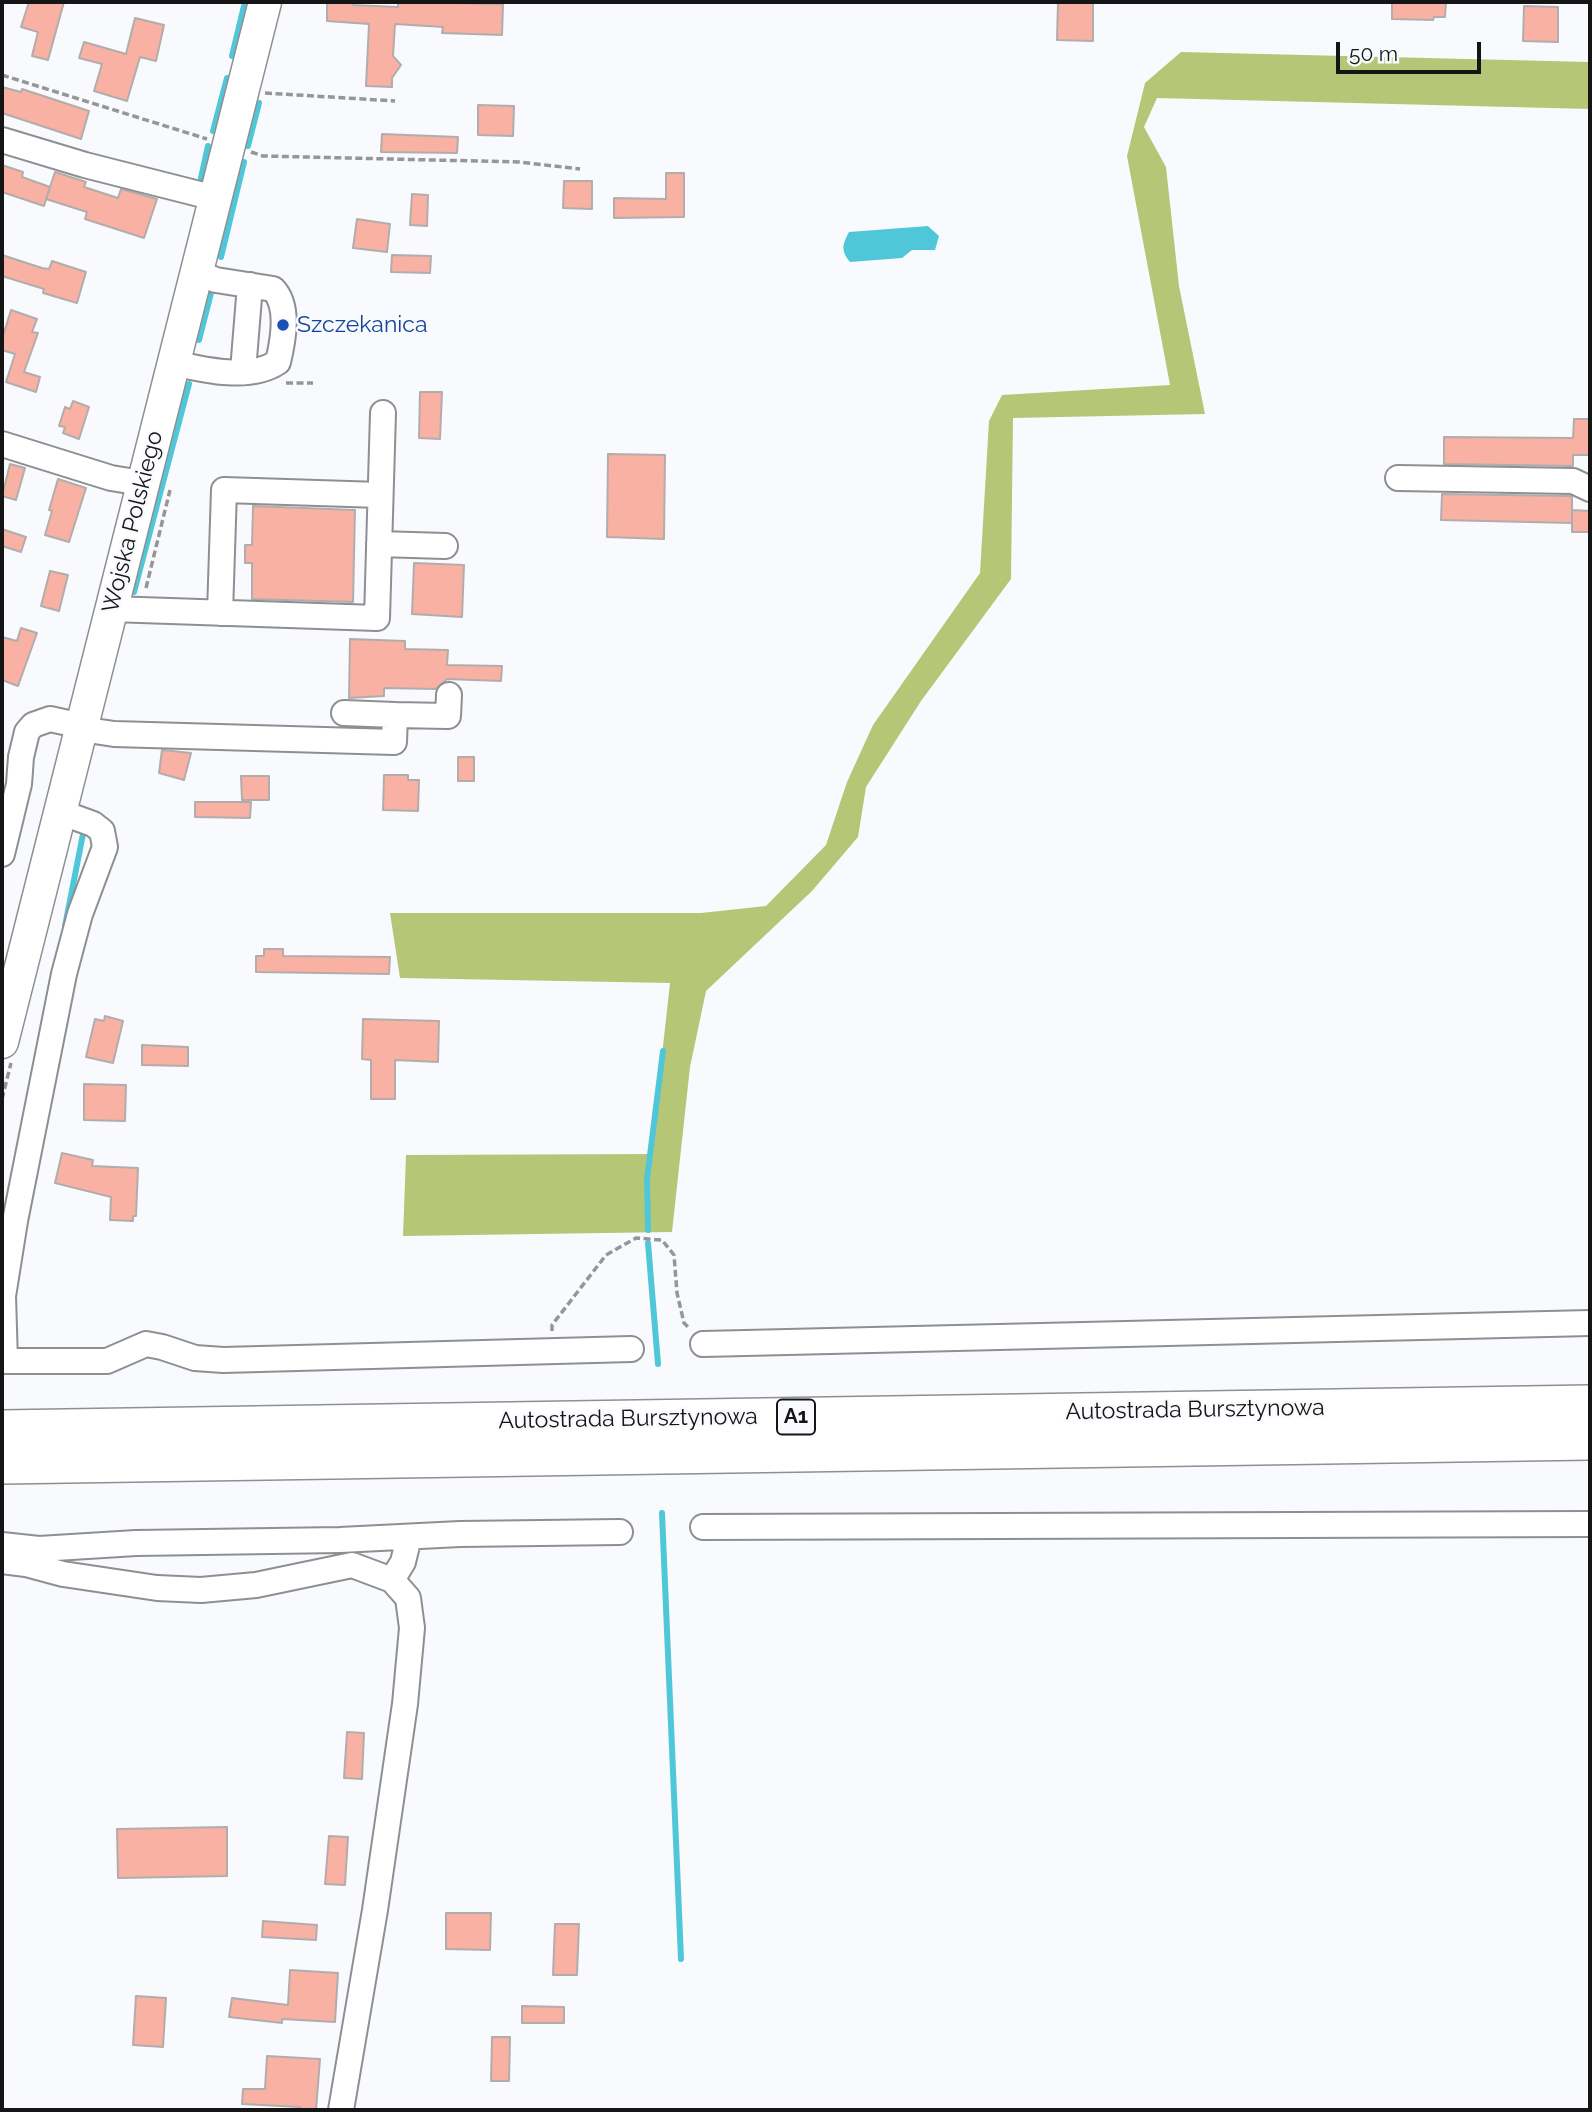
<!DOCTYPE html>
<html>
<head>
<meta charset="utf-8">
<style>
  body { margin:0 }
  #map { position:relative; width:1592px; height:2112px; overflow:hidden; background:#f9fafd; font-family:Raleway,sans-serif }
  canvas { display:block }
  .frame { position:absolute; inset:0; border:4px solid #151516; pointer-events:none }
  .scale { position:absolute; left:1336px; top:42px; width:145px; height:32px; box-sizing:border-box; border:4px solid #151516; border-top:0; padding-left:9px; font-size:21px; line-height:24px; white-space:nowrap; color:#151516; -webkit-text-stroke:5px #f9fafd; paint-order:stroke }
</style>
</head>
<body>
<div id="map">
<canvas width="1592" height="2112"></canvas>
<div class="frame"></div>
<div class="scale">50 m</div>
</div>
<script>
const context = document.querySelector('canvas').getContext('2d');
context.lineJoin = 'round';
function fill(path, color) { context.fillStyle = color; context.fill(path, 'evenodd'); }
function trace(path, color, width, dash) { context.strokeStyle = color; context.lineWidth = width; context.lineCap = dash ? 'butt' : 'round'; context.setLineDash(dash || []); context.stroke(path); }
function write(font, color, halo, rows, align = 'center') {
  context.font = font + ' Raleway,sans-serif'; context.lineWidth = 5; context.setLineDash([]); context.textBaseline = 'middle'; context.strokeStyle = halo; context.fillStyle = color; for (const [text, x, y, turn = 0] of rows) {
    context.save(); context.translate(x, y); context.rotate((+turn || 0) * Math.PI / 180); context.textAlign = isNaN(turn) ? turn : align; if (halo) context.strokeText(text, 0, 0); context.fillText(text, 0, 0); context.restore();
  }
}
fill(new Path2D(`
  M1181,52l409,10v47l-433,-11 -13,29 22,40 13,119 26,128 -192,4 -2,161 -90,122 -55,86 -8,50 -46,54 -106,100 -16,76 -18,165 -269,4 3,-81 245,-1 19,-171 -270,-5 -10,-65h311l65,-7 60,-61 21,-63 26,-57 107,-152 9,-152 13,-26 168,-10 -43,-229 18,-73z`), '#b5c776');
fill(new Path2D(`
  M928,226l11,10 -4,14h-23l-10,8 -52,4c-9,-11 -8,-17 -1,-30z`), '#50c7d9');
trace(new Path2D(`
  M232,56l12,-50
  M213,131l14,-53
  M248,146l11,-43
  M201,178l7,-32
  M221,257l23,-95
  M199,340l12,-47
  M134,592l55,-208
  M65,926l18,-92
  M648,1230l-1,-51 16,-128
  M648,1243l10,121
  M662,1513l19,446`), '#50c7d9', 6);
const building = new Path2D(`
  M29,2h35l-16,58 -16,-4 6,-24 -17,-5z
  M345,2l8,1v2l45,2v-5l105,2 -1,31 -60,-2 1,-6 -48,-3 -2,32 8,9 -9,13v9l-26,-1 3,-62 -42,-3v-18z
  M1058,2h35v39l-36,-1z
  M1392,2h54l-1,15h-11l-1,3 -41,-1z
  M1524,6l34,1v35l-35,-1z
  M135,18l29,7 -8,36 -16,-4 -13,44 -33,-10 8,-27 -23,-6 5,-16 42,12z
  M2,87l19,5 1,-3 67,22 -8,28 -79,-26z
  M478,105l36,1 -1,30 -35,-1z
  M382,134l76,3 -1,16 -76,-1z
  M2,165l21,7 -1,5 28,10 -6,19 -42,-14z
  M55,172l31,10 -2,5 34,11 3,-9 36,10 -13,39 -59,-19 2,-7 -41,-13z
  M666,173h18v44l-70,1v-20l52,1z
  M564,181h28v28l-29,-1z
  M412,194l16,1 -1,31 -17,-1z
  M357,219l33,5 -3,28 -34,-4z
  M2,255l40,13 7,1 3,-8 34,11 -9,31 -34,-10 1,-4 -42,-13z
  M392,255l39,1 -1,17 -39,-1z
  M11,310l26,9 -5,13 6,1 -14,39 16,5 -4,15 -30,-10 9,-28 -13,-4v-11z
  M420,392h22l-2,47 -21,-1z
  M73,401l16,6 -10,32 -16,-6 2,-6 -6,-1 6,-19 5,2z
  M1574,419h16v36h-17v11l-129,-2v-27l129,1z
  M608,454l57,1 -1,84 -57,-2z
  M10,464l15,4 -9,32 -14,-4z
  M58,479l28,9 -17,54 -24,-7 7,-24 -3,-1z
  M1442,494l128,2 2,1v26l-131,-3z
  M253,506l102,4 -2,92 -101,-3v-36h-7v-18h7z
  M1572,510l18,1v21h-18z
  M2,529l24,8 -5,15 -19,-6z
  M414,563l50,2 -2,52 -50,-3z
  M50,571l18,4 -9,36 -18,-5z
  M21,628l16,5 -19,53 -16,-6v-43l15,4z
  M350,639l55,2v8l43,1 -1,15 55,1 -1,15 -54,-2 -11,10 -52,-1v8l-35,2z
  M162,750l29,3 -7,27 -25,-7z
  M458,757h16v24h-16z
  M384,775h24v5h11l-1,31 -35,-1z
  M241,776h28v24h-27z
  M195,802h56l-1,16 -55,-1z
  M264,949h19v7l107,1 -1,17 -133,-2v-16h8z
  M105,1016l18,5 -10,42 -27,-6 9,-38 9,2z
  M363,1019l76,2 -1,41 -43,-2v39h-24v-39l-9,-1z
  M142,1045l46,2v19l-46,-1z
  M84,1084l42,1 -1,36 -41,-1z
  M62,1153l31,7 -1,6 46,2 -2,48h-3v5l-23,-1 1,-23 -56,-14z
  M347,1732l17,1 -2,46 -18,-1z
  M227,1827v49l-109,2 -1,-49z
  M329,1836l19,1 -3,48 -20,-1z
  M446,1913h45l-1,37 -44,-1z
  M263,1921l54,4 -1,15 -54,-3z
  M555,1924h24l-2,51h-24z
  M290,1970l48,3 -3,49 -53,-3v4l-53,-6 3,-19 56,7z
  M136,1996l30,2 -3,49 -30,-2z
  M522,2006l42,1v16h-42z
  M492,2037h18l-1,44h-18z
  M267,2056l53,3 -4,51h-17l1,-3 -58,-3 1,-15h22z`);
fill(building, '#f8b1a3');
trace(building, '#b1adad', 2);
const minor = new Path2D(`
  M2,140l83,25 130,33
  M173,363c31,7 77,18 105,-1 5,-21 12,-56 -5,-73l-57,-9 -21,-8
  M243,371l7,-86
  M2,444l109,34 31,5
  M1398,478l175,3 17,8
  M379,544l66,2
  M111,609l266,9 6,-205
  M220,613l4,-123 156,5
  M344,713l51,2
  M81,729l33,5 280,8 1,-27 53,1 1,-21
  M2,854l17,-70 2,-27 6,-25 6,-7 17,-6 32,7
  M703,1344l887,-21
  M2,1361h105l39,-17 16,3 33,11 28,2 408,-11
  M5,1361l-2,-65 12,-75 49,-247 16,-60 25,-67 -3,-16 -9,-7 -33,-12
  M703,1527l887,-3
  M2,1545l37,4 97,-6 204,-3 120,-6 160,-2
  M2,1561l24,3 37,10 94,14 44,2 55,-5 96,-20 40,15 16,18 4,30 -7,76 -30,206 -34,200
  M392,1580l11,-18 6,-25`);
const major = new Path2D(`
  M2,1042l263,-1040`);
const highway = new Path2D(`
  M2,1429l1588,-25
  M2,1465l1588,-24`);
trace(minor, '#8e8f92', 28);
trace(major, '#8e8f92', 35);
trace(highway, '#8e8f92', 40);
trace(new Path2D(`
  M2,75l205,64
  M265,93l130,8
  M251,152l12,4 256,6 61,7
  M286,383h27
  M146,588l24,-98
  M2,1099l9,-36
  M552,1331v-6l54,-70 30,-17 26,2 12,15 3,38 7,30 6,6`), '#959698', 3.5, [7, 3.5]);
trace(minor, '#fff', 24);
trace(major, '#fff', 32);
trace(highway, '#fff', 37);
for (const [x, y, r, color] of [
  [283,325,7,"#1a4fb4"]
]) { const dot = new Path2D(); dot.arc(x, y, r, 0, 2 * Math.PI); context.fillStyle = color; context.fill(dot); trace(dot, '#f9fafd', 2.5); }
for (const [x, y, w] of [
  [796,1417,38]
]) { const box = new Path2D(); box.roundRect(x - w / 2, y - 17.5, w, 35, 5); context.fillStyle = '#f9fafd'; context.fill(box); trace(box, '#151516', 2); }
write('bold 21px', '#151516', null, [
  ["A1",796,1417]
]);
write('23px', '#164399', '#f9fafd', [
  ["Szczekanica",297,325]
], 'left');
write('23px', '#151516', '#f9fafd', [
  ["Wojska Polskiego",133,522,-76],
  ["Autostrada Bursztynowa",1195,1410,-1],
  ["Autostrada Bursztynowa",628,1419,-1]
]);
</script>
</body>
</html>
